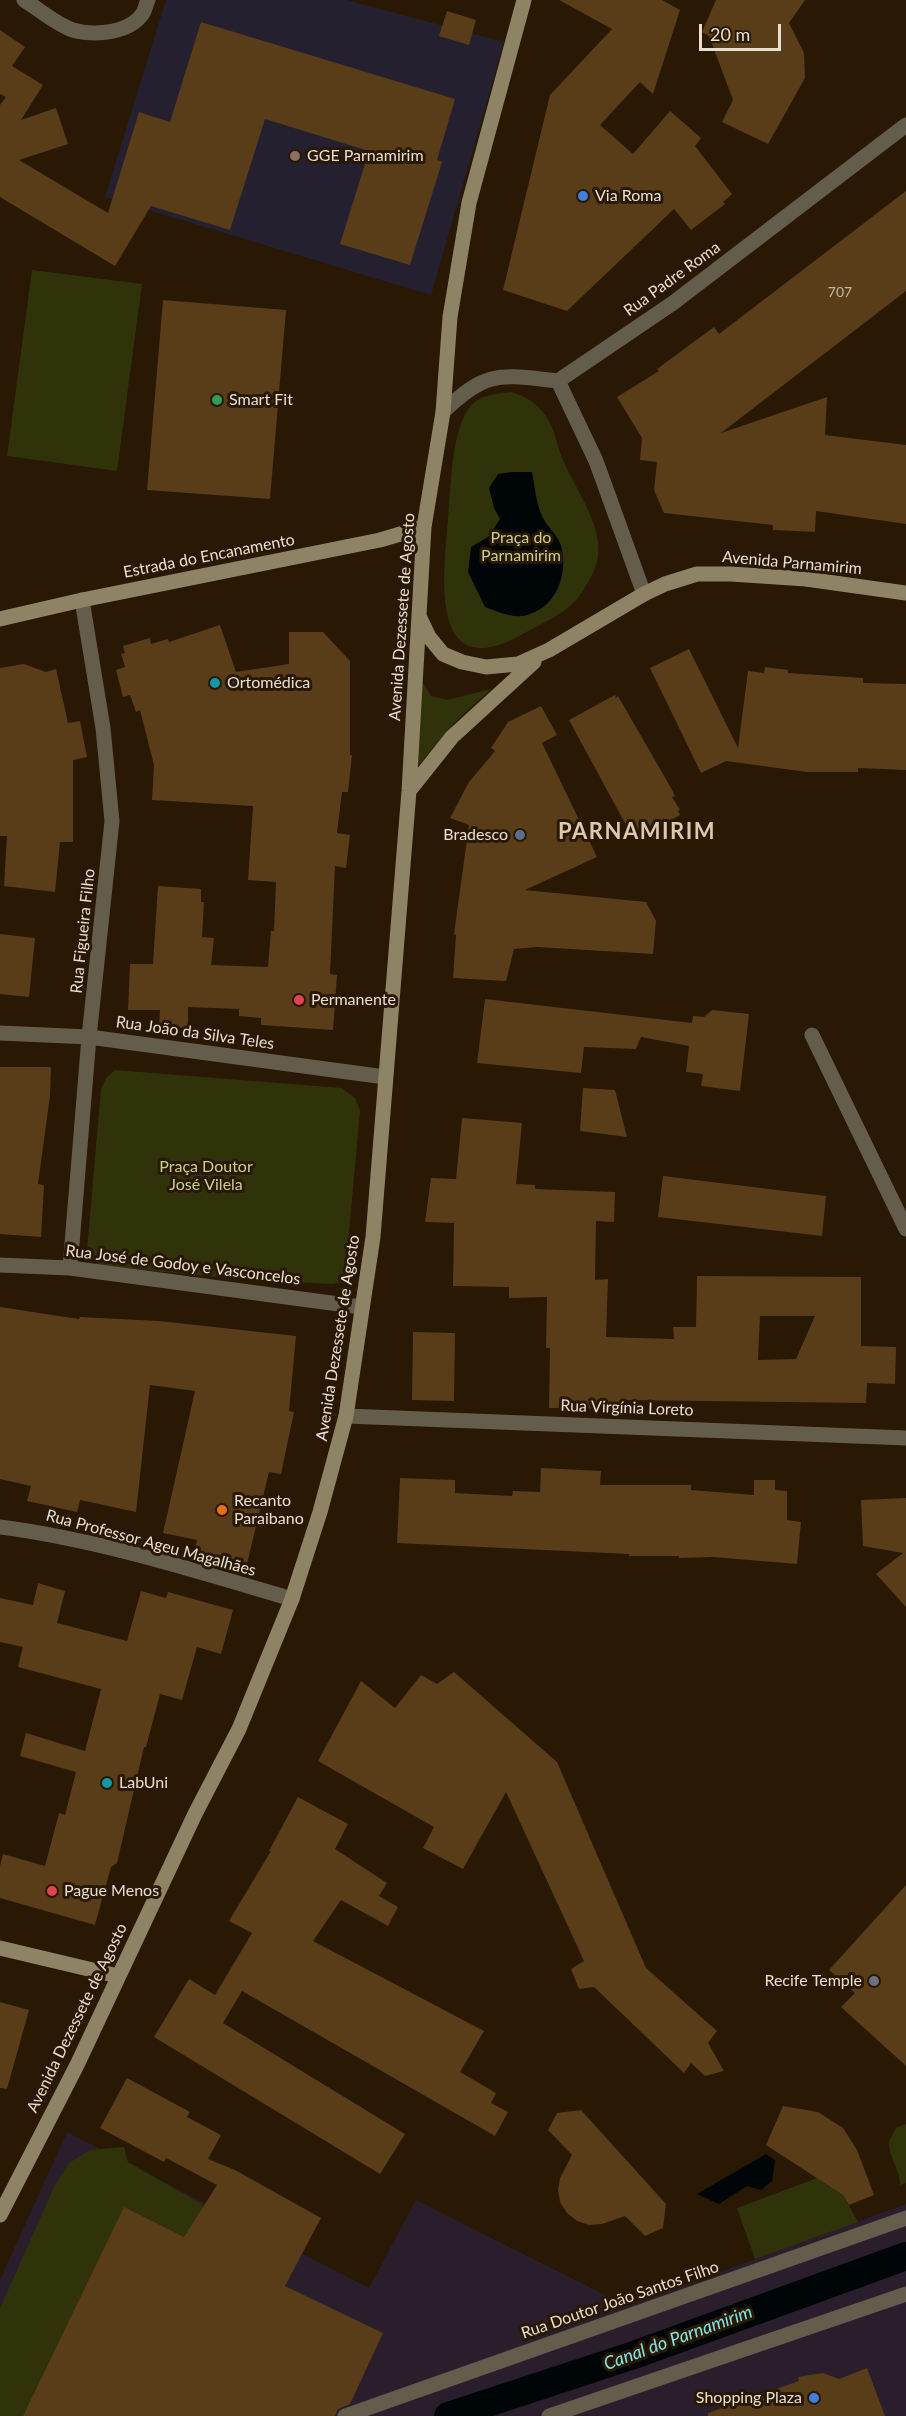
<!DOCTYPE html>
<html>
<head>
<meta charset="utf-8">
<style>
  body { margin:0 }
  #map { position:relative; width:906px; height:2416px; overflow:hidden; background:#281804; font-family:Lato,sans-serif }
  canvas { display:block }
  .scale { position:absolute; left:699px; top:24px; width:82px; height:27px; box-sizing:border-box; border:3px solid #e9ded2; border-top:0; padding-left:8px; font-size:18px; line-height:21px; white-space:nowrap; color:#e9ded2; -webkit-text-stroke:4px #281804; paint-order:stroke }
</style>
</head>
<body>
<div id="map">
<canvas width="906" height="2416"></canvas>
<div class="scale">20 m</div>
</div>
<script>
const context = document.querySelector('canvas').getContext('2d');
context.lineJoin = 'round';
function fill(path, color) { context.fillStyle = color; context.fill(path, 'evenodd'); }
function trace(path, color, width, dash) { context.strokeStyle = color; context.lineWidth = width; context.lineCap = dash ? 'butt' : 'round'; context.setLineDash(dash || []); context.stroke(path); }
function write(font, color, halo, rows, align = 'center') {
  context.font = font + ' Lato,sans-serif'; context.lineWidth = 6; context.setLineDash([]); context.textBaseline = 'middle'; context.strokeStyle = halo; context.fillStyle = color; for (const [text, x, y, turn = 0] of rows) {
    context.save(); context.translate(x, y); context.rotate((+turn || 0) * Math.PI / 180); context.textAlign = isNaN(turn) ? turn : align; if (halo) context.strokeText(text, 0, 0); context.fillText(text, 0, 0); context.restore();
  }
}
fill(new Path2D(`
  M67,2132l302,156 47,-88 211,106 279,-102v212h-906v-136z`), '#2a1e2c');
fill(new Path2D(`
  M166,0h181l157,42 -73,253 -326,-98z`), '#242030');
fill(new Path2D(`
  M32,270l110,14 -25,187 -110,-15z
  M511,392c12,4 22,8 30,18 13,14 14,28 20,45 11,30 42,68 37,102 -2,13 -12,30 -20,41 -13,16 -39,27 -57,37 -94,52 -77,-64 -73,-117 3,-31 3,-80 19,-107 9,-16 27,-17 44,-19z
  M421,680l10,16 16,4 44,-11 -35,32 -39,46z
  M115,1070l227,18 13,10 5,12 -15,167 -3,5 -10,2c-78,-4 -156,-9 -234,-20l-11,-14 14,-161 5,-11z
  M906,2124v59l-6,2c1,-14 -12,-28 -11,-43 1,-4 5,-10 7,-14z
  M124,2147l4,15 87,50 24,52 -115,-56 -101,208h-23v-108l55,-123 14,-22 21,-13z
  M817,2178l26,17 15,27 -103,37 -18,-51z`), '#303309');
fill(new Path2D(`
  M512,472h20c3,14 4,33 11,46 5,10 17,19 19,31 5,26 -5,56 -32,65 -15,6 -31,-2 -45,-7l-17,-35 3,-25 17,-10 12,-18 -6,-11 -5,-20 9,-14z
  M766,2154l9,6 -3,21 -11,9 -14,-4 -28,18 -22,-10z`), '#000607');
trace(new Path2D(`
  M448,2416l186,-61 272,-99`), '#000607', 28);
fill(new Path2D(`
  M559,0h103l18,10 -27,84 -13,-12 -40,43 33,29 37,-43 31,27 -6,8 37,48 -9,8 2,2 -34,26 -17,-21 -107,102 -64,-21 47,-195 62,-66z
  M716,0h89l-16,23 15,30 1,25 -37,66 -46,-22 11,-22 -24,-64 -7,-4z
  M447,11l29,9 -7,25 -30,-9z
  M201,22l254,77 -18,61 5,2 -32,103 -70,-21 29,-93 -104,-32 -35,111 -79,-24 -36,60 -115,-69v-92l6,-8 -6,-3v-64l25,17 -13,19 31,19 -22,35 35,-12 12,36 -49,16 89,53 31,-101 31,10z
  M906,191v100l-185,142 106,-36 -2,38 81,10v79l-90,-13 -1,21 -42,-2v-5l-109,-12 -10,-23 3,-28 -17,-2 2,-22 -25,-41 42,-26 -2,-2 57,-42 5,7z
  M163,300l123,10 -16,189 -123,-9z
  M220,625l16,47 53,-8v-32h34l27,29v94h2l-4,37h-6l-5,41 13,2 -4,33 -11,-2 -5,108 7,1 -4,55 -72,-5v-7l-22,-2v-7l-51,-2v21l-29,-1 1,-17h-32l2,-46h23l5,-78 43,3v13h3l-2,35 12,1 -3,27 57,2 3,-36h3l2,-49 -28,-2 5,-74 -101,-6 2,-35 -14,-55 -4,2 -6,-17 -7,2 -7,-27 9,-3 -4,-13 4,-1 -2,-7 27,-8 1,6 17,-5 1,3z
  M689,649l49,99 10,-77 16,2 1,-6 23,3v3l75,5v5l43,1v86l-48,-2v4h-51l-81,-11 -25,12 -51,-105z
  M24,664l22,8 10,-3 12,54 12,-2 7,36 -14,3v82h-13l-5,50 -51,-6 3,-50h-7v-168z
  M615,695l1,3 2,-2 53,92 4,8 -3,1 8,13 -2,1 2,4 -38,21 -1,-3 -8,5 -64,-118z
  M541,706l16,29 -15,8 55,114 -72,33 121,12 10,19 -3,33 -116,-7 -23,2 -8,32 -53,-3 3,-43 -2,-1 15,-109 -19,-7 19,-36 26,-31 -4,-3 17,-26z
  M0,934l35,4 -6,59 -29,-3z
  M485,999l207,24 1,-7 11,1 8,-7 37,4 -9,77 -39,-5 2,-12 -17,-2 3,-26 -48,-9 -5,12 -52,-2 -3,26 -104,-10z
  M0,1067h51l-1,29 -12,88 6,1 -3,52 -41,-3z
  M583,1088l32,2 12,47 -47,-6z
  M462,1118l60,5 -6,61 19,1v4l80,3 -1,30 -18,-1 -1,59 13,-1 -2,58 68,2 -1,-12h23l1,-51 164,1v69l35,1 -1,37 -28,-1 -1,20 -243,-3v9l-74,-1 1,-60h-4l1,-51 -38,1v-11l-56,-1 1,-63 -29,-1 6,-44 25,1zM760,1316h55l-19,43 -38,1z
  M663,1176l163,20 -4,40 -164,-19z
  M0,1307l79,12 1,-2 79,4 137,15 -7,75 5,1 -13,62 -12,-2 -22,92 -53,-13 3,-11 -34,-7 32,-142 -45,-6 -14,127 -56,-12 -3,12 -50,-11 4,-15 -31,-7z
  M413,1332l42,1 -1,68 -42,-1z
  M541,1468l60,3 -1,14h91v5l63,5v-15h21v10l12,1v29l14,2 -4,42 -84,-7 -34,1v-2h-50v-2l-232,-11 3,-65 55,2v13l57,3 1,-5 27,1z
  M906,1498v109l-30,-33 27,-21 -40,-7 -2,-46z
  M38,1583l27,8 -8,32 70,18 14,-50 25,7 2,-6 65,18 -12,44 -24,-7 -15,53 -22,-6 -14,53h-2l-27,116 -6,4 -16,58 -95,-27v-32l3,-12 42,12 14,-53 6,2 11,-43 -56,-16 6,-23 59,18 16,-62 -83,-22 5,-20 -23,-5v-44l33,7z
  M454,1672l103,90 89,206 71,63 -9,12 16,28 -19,5 -14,-13 -7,10 -90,-86 -15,2 -8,-20 13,-8 -78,-169 -43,77 -40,-21 11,-21 -116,-66 43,-80 34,27 26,-33 16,9z
  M298,1797l50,27 -13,25 52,34 -8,13 19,11 -10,19 -47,-26 -28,41 171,90 -24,41 36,21 -5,10 17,9 -13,24 -253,-145 -19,32 182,111 -25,40 -226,-137 35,-58 26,16 37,-62 -23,-12 42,-70h-2z
  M906,1885v181l-65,-59 14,-14 -26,-23z
  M0,2002l29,8 -22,79 -7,-1z
  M127,2078l63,34 -3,5 34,18 -13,24 27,11 86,48 -36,68 98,47 -33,71 -12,5 -3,7h-312l101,-209 60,30 33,-52 -51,-27 -2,4 -64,-34z
  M783,2106l35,6 25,16 14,22 17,45 -25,10 -6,-10 -77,-50z
  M581,2110l85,94 -3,24 -18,8 -20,-20 -23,8 -13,1 -12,-4 -10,-8 -7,-11 -2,-12 2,-12 12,-23 -24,-25 9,-17z
  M867,2368l18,48h-177v-3l91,-32 -1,-4 25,-4 16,6z`), '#583d18');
trace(new Path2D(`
  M24,0c13,8 26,19 40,26 20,12 65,9 79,-13 2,-3 3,-9 5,-13
  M0,1033l89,4 296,40
  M812,1035l94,194
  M0,1265l70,3 291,39
  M70,1268l19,-231 23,-216 -9,-93 -21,-128
  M0,1527c100,13 196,44 292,72`), '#655d4c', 15);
trace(new Path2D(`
  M558,381l38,80 48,133
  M443,412c44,-43 58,-37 115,-31l115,-78 233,-178
  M346,1416l560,22
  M345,2416l561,-198
  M549,2416l357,-122`), '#655d4c', 15);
trace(new Path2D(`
  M419,616l10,21 14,17 19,8 24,5 32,-3 31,-14 95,-56 21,-10 32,-10h34l75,5 100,14
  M0,619l82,-19 298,-60 44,-13
  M409,791l43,-54 82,-75
  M0,1948l118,28
  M0,2215l77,-150 118,-251 44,-85 53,-130 28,-87 26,-96 27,-179 36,-446 15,-264 19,-115 7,-95 19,-114 55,-203`), '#8f8366', 15);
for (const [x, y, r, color] of [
  [295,156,6,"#8d6e63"],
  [583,196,6,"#3f7fe0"],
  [217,400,6,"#2e9e5b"],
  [215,683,6,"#0f9aa8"],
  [520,835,6,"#5c6f8a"],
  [299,1000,6,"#e0444e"],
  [222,1510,6,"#e8710a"],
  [107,1783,6,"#0f9aa8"],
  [52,1891,6,"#e0444e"],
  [874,1981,6,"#6b7280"],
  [814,2398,6,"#3f7fe0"]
]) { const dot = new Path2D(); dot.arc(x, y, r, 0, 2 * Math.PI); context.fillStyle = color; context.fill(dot); trace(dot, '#281804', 2); }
write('14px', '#c5b6a4', null, [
  ["707",840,292]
]);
write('16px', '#e9ded2', '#281804', [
  ["GGE Parnamirim",307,156],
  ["Via Roma",595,196],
  ["Smart Fit",229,400],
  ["Ortomédica",227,683],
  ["Bradesco",508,835,"right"],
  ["Permanente",311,1000],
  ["Recanto",234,1501],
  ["Paraibano",234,1519],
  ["LabUni",119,1783],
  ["Pague Menos",64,1891],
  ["Recife Temple",862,1981,"right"],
  ["Shopping Plaza",802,2398,"right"]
], 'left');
write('16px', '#e9ded2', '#281804', [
  ["Rua Padre Roma",672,279,-36],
  ["Estrada do Encanamento",209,556,-11],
  ["Avenida Parnamirim",792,563,5],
  ["Avenida Dezessete de Agosto",402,617,-86],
  ["Rua Figueira Filho",83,931,-84],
  ["Rua João da Silva Teles",195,1033,8],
  ["Rua José de Godoy e Vasconcelos",183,1265,7],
  ["Avenida Dezessete de Agosto",338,1338,-81],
  ["Rua Virgínia Loreto",627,1408,2],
  ["Rua Professor Ageu Magalhães",151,1543,15],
  ["Avenida Dezessete de Agosto",77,2018,-64],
  ["Rua Doutor João Santos Filho",620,2300,-19]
]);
write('16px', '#c8d088', '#281804', [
  ["Praça do",521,538],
  ["Parnamirim",521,556],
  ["Praça Doutor",206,1167],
  ["José Vilela",206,1185]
]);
write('italic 18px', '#80e5e6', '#281804', [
  ["Canal do Parnamirim",678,2338,-20]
]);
context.letterSpacing = '1.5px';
write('bold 22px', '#dec8af', '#281804', [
  ["PARNAMIRIM",637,832]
]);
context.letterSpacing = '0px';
</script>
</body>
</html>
